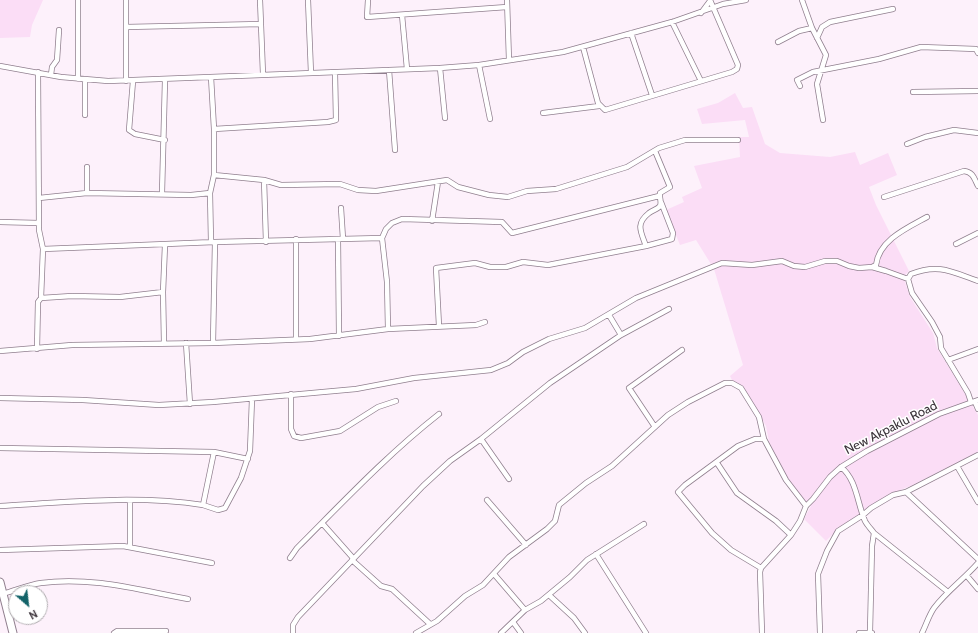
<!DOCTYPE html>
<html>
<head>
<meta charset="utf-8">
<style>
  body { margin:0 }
  #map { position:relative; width:978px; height:633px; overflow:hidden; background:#fdf1fb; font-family:Cabin,sans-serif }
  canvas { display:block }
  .north { position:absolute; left:8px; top:585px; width:40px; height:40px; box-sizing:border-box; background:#fff; border:1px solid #b1aeb1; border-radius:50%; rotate:152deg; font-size:11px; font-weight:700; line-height:16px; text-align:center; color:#3d353c }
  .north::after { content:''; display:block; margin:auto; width:14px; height:18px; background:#136369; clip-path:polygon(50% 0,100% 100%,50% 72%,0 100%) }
</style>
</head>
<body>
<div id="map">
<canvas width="978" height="633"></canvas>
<div class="north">N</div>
</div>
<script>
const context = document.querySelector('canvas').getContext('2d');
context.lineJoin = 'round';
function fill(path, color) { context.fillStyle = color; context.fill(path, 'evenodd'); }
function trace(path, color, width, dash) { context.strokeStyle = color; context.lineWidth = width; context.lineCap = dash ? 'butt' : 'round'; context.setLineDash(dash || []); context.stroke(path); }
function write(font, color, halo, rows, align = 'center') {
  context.font = font + ' Cabin,sans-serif'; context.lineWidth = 3; context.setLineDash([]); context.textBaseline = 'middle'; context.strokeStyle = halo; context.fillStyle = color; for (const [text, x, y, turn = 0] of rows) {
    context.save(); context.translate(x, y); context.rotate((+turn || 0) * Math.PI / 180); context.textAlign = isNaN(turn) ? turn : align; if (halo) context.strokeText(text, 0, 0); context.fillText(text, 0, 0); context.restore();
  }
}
fill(new Path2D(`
  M0,0h43l-11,25 -2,12 -30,1z
  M735,93l8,15 9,-1 13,37 15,9 50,4 25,-5 5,13 28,-12 9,22 -28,12 7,18 33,66 -3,3 -1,8 5,15 23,36 4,15 41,67v37l-67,34c-24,7 -68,37 -85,55l-22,-22 7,-13 -8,-7 -14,-18 -20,-39 -3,-16 -23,-40 -10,-4 -3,-6 13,-11 -29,-96 -18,-29 -16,5 -14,-35 18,-8 -2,-5 20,-9 -8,-22 46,-9 -1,-20h10l-4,-17 -43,4 -5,-15 21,-6z`), '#fbddf6');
const street = new Path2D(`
  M78,0v79
  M126,0v81
  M260,0l3,74
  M308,0l3,73
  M368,0l-1,17 140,-10
  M507,0l2,60
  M802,0l10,28 14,27 -9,29 6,36
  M701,13l9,-12
  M402,15l5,54
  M672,22l29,59
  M126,27l135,-3
  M631,33l21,62
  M817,38l5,-11 8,-5 63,-13
  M778,42l21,-11 13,-3
  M583,47l15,56 7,7 127,-38 5,-3 1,-4 -28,-65
  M479,65l11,54
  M0,66l61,11 47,4 332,-13 39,-3 84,-13 109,-30 51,-18 23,-4
  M440,68l5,50
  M389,70l6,80
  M51,75l1,-8 5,-7 2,-30
  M211,77l3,52v46l-4,18 1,49
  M133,81l-4,49 6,4 30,6
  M800,86l-3,-6 16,-8 66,-13 42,-12 55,2 2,4
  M913,92l65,-1
  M543,113l56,-7
  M85,115v-35
  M214,129l114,-7 8,-2 -1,-47
  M907,144l18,-7 29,-7 24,3
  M214,175l50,5 17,5 59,-1 18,6 18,1 71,-11 11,7 31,8 19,2 19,-6 29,-2 71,-22 32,-19 26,-8h53
  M264,180l2,62
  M87,193v-26
  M162,193l3,-113
  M884,197l80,-26c9,1 10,7 14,15
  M39,198l48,-5 104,2 19,-2
  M341,208l2,31
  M432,221l6,-39
  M0,222l39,1
  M338,239l1,97
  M215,242l167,-4
  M956,244l22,-11
  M646,246c-5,-14 -11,-22 3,-33 4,-3 9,-4 11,-7 2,-4 -1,-9 0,-13l10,-6 -15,-36
  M43,249l172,-7 -2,101
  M872,267l4,-2c3,-25 31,-37 51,-48
  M41,298l31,-2 48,1 43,-5
  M609,315l12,20
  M439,326l-3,-58 39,-5 15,4h16l17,-5 25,3 98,-19 26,-7 1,-6 -12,-31
  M388,329l-1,-47 -5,-44 4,-9 6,-6 10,-4 100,3 10,11 147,-37
  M296,338v-99
  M164,343l-1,-51 2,-47
  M186,343l4,61
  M37,349l1,-47 3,-4 2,-49 -4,-19 -1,-158
  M0,351l72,-6 141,-2 97,-4 78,-10 88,-4 9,-3
  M948,360l30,-11
  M291,394v35l3,7 7,2 39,-7 38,-24 18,-6
  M0,398l83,2 76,5 54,-3 143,-13 58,-11 77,-8 17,-7 15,-11 26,-13 36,-11 51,-30 86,-35 30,2 30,-4 12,5 11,1 20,-6h12l12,5 10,2 13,-1 14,4 22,8
  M971,402l-3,-9 -27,-45 -1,-11 -8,-15 -20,-29 -4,-14 3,-5c28,-11 41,-2 67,7
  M975,402l3,7
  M655,427l-26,-39 53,-38
  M481,439l28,40
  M0,448l214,4
  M717,463l20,30 39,28 15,14
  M957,466l21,36
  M841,467c16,13 16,36 24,54 2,4 6,8 9,12l-2,13 -2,86
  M906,492l72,67
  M487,500l39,45
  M203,505l15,5 7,-2 16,-30 9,-27 2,-52
  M0,506c67,-4 137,-11 203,-1l11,-53 34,7
  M322,523l31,35
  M874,533l74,59
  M130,547v-46
  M0,550l123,-4 89,17
  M596,554l50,79
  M290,558l7,-10c46,-46 91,-94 142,-134
  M352,560l29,26 11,3 38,35
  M761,568l-30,-18 -19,-17 -34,-41 7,-7 53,-39 17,-7h9l22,41 20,26
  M494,574l31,36
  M967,576l11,13
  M2,594c13,-3 25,-9 39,-11 49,-7 98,7 147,16
  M549,595l25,23 11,15
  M513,622l8,11
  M114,633l3,-2h49
  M293,633v-8l5,-8 125,-131 27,-25 31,-22 69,-56 71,-48 48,-26
  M416,633l21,-12 28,-25 18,-11 26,-28 38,-28 8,-8 4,-16 27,-22 26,-17 56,-51 20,-13 37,-19h7l9,5 18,29 5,22
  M501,633l24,-23 16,-9 29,-24 17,-17 57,-36
  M762,633l-2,-61 1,-4 30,-33 9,-14 6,-15 7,-7 17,-22 11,-10 26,-16 72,-37 39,-14
  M820,633l-2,-59 9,-23 11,-20 25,-16 8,-7 22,-13 13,-3 72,-37
  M859,633h13
  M922,633c4,-8 7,-18 12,-25 13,-17 30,-29 44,-45`);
const secondary = new Path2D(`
  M0,582l13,51`);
trace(street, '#907f8e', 6);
trace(secondary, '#907f8e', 9);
trace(street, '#fff', 4.5);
trace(secondary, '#fff', 7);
write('13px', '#3d353c', '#fff', [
  ["New Akpaklu Road",891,428,-27]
]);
</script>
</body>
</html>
